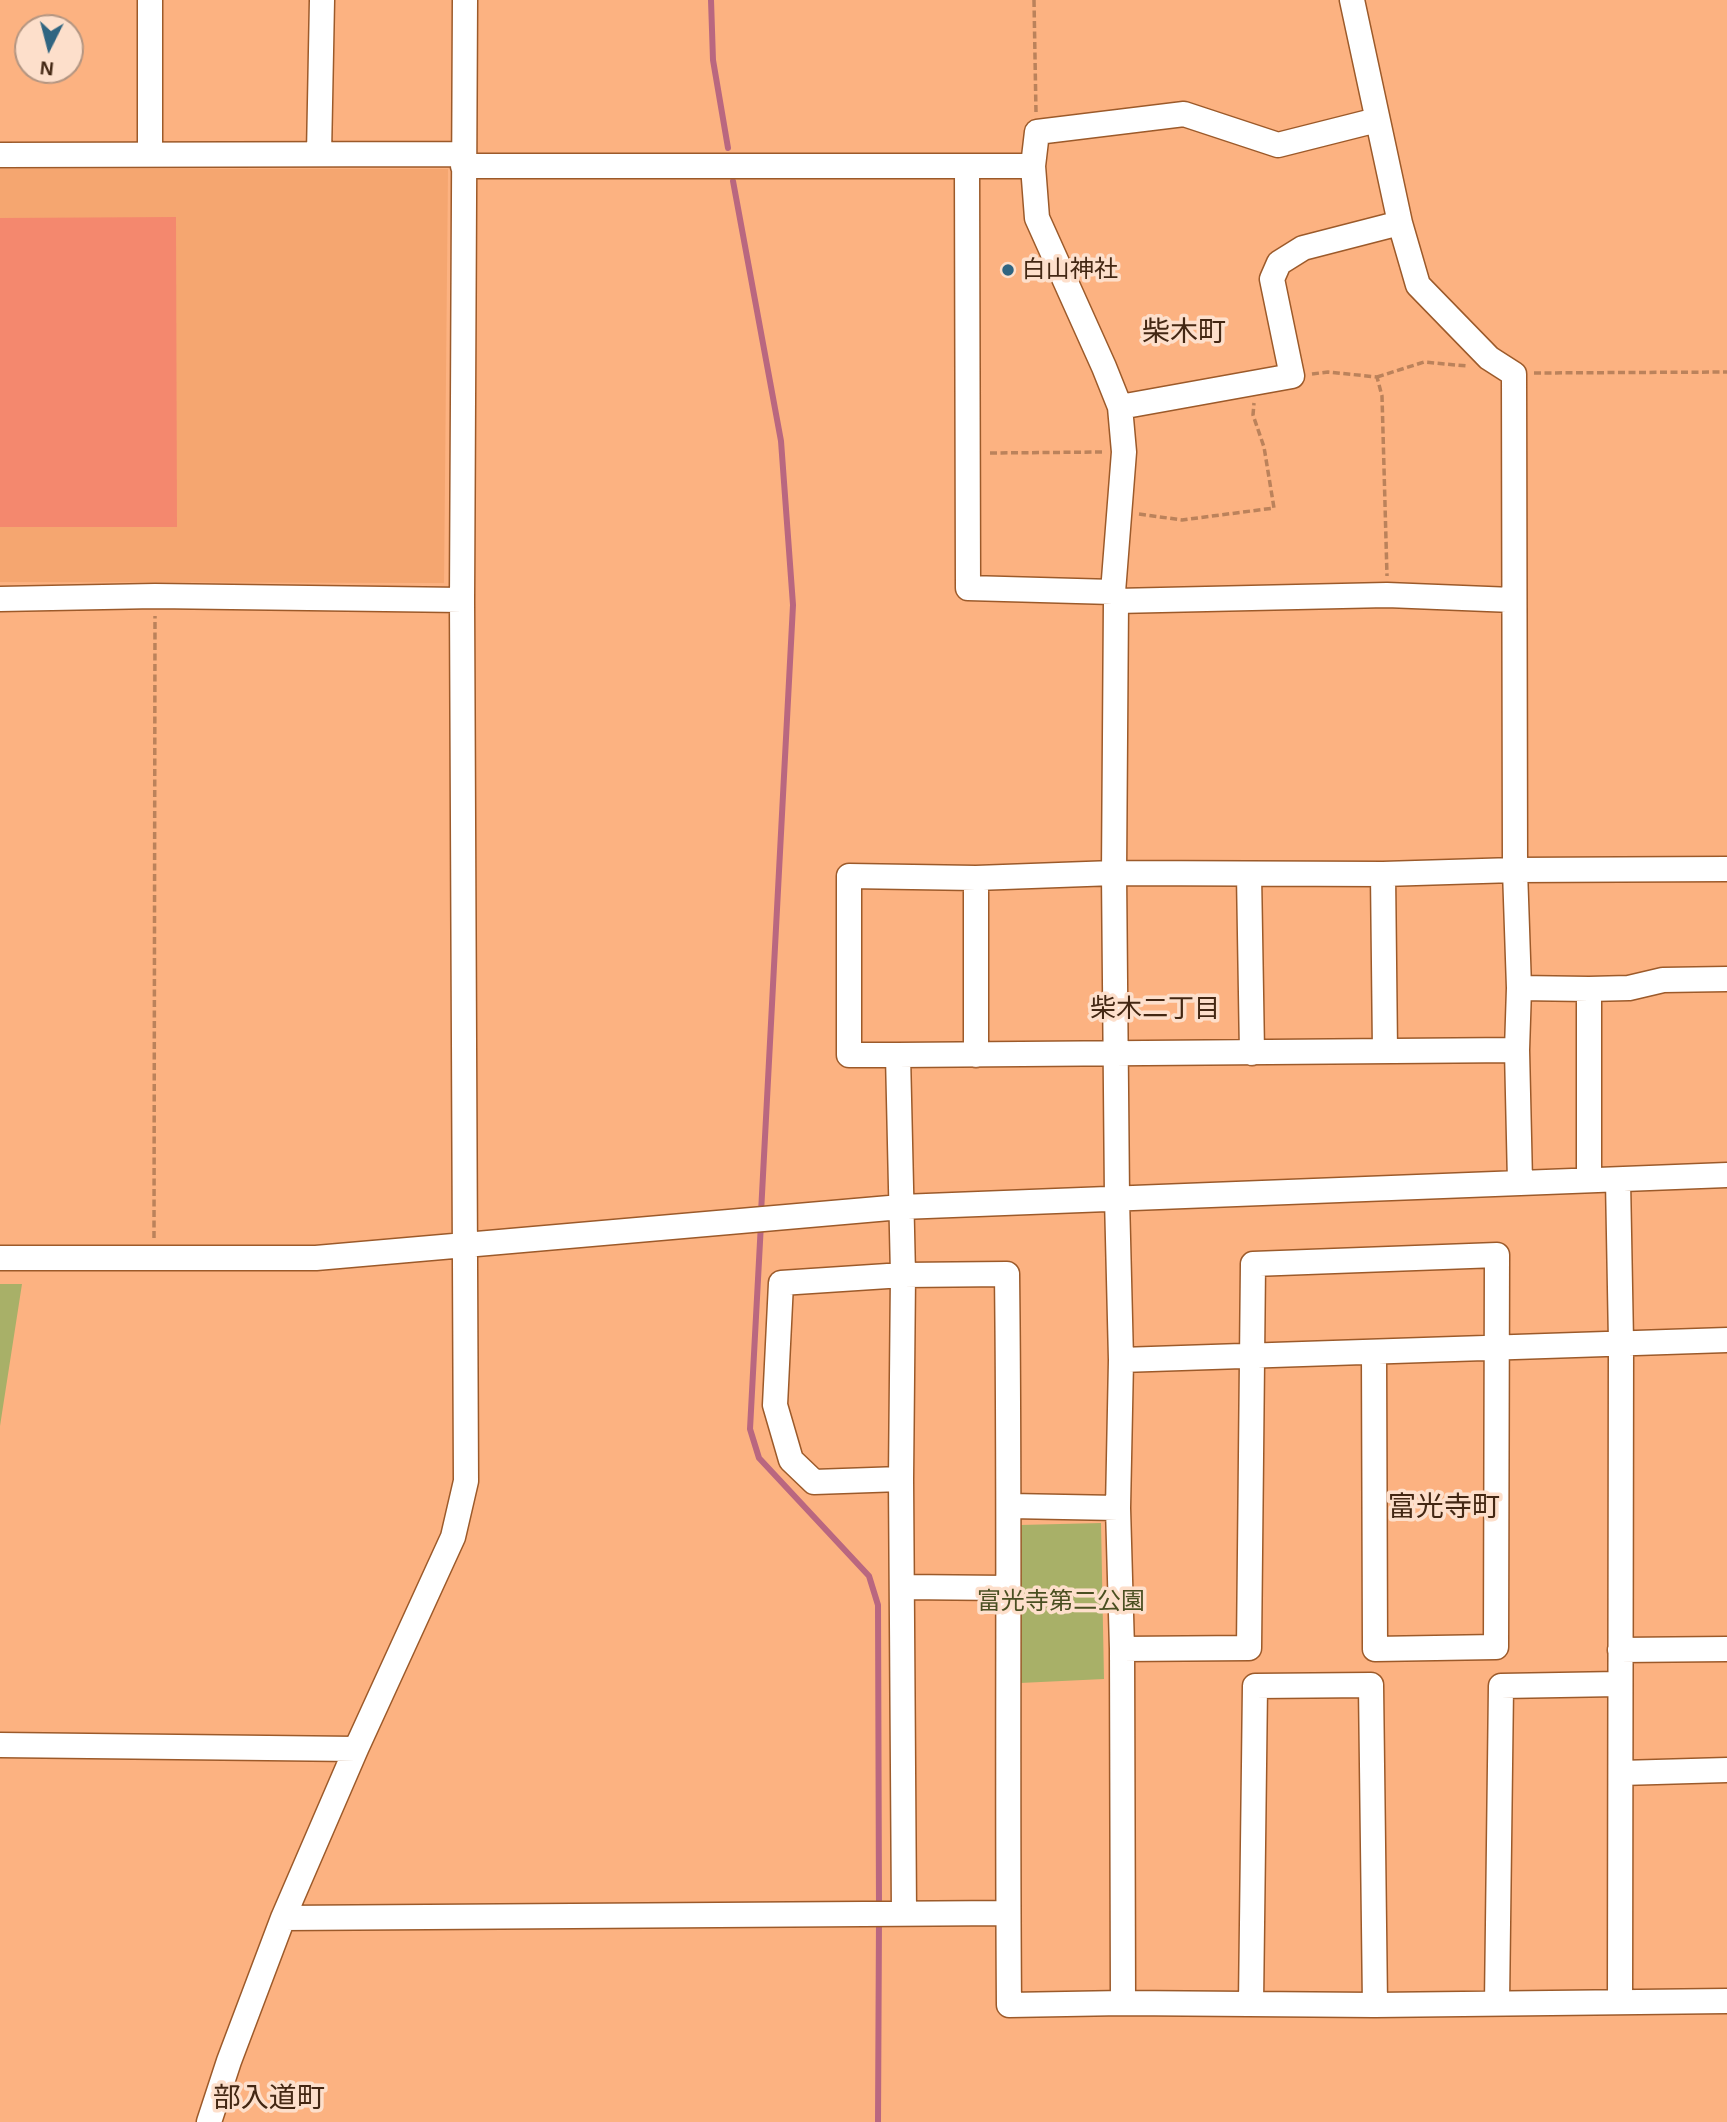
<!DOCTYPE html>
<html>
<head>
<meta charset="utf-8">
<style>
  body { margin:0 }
  #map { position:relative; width:1727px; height:2122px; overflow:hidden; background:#fcb281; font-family:Helvetica,sans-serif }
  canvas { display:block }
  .north { position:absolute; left:14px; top:14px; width:70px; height:70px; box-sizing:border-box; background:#fddfcb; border:2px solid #b39581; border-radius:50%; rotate:186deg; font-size:19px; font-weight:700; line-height:28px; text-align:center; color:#432713 }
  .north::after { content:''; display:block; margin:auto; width:24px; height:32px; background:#306581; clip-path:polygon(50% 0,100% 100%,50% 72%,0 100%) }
</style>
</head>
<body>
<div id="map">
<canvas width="1727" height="2122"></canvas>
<div class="north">N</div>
</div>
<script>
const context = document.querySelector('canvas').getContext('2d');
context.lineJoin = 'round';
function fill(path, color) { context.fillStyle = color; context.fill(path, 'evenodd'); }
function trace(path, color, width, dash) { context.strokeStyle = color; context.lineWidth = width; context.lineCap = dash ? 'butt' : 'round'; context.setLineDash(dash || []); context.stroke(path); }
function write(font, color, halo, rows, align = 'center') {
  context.font = font + ' Helvetica,"Noto Sans JP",sans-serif'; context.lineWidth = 7; context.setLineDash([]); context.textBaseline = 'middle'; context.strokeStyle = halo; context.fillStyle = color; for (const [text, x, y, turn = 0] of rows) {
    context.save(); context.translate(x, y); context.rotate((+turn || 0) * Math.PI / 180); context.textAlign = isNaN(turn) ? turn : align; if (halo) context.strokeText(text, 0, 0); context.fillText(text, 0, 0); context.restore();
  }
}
fill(new Path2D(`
  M0,169h448l-4,414 -444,-1z`), '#f5a670');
fill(new Path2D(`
  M0,1284h22l-22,142z
  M1101,1523l3,156 -84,4v-158z`), '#a8b068');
trace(new Path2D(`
  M711,0l2,60 15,88
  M733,181l48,260 12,164 -32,608
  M761,1223l-11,206 9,29 110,118 9,29 1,303
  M878,2122l1,-203`), '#b96780', 6);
fill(new Path2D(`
  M176,217l1,310h-177v-309z`), '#f4886e');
const minor = new Path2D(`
  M1352,0l48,223 18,62 71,73 25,16 1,496 4,118 -2,62 -619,5 5,220 104,-1c3,243 0,487 2,731l114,-2 252,2 352,-4
  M150,154v-154
  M319,154l3,-154
  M0,155l464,-1
  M463,166h570l4,-34 147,-18 94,31 99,-25
  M1033,166l4,52 67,149 16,40 4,45 -11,140 3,9 -2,272 3,325 4,162 -3,148 4,141 1,354
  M967,167l1,421 145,4
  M1120,407l172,-31 -20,-97 7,-16 24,-15 97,-25
  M0,599l155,-3 307,4
  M1116,601l271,-6 126,5
  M1249,874l3,179
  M1383,874l2,177
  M976,878v177
  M1519,988l70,1
  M1517,1050l3,132
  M898,1055h-49v-179l127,2 138,-5 269,1 132,-4 212,-1
  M1589,1179v-190l40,-1 34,-8 64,-1
  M1618,1180l3,162 -1,659
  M0,1258h316l585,-51 826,-32
  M1121,1360l606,-20
  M901,1479l-87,3 -23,-22 -16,-55 6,-122 122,-8 -2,204 3,434
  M1010,1506l108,2
  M903,1587l104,1
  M1122,1649l127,-1 4,-384 244,-9 -1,392 -121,2 -1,-297
  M1620,1650l107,-1
  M0,1745l356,4
  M1621,1773l106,-3
  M283,1918l725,-5
  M1251,2003l4,-317 116,-1 4,320
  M1497,2003l4,-317 118,-2
  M209,2122l20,-61 54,-143 73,-169 97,-212 13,-56 -4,-881 3,-600`);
trace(minor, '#9c5a2a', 27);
trace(new Path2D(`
  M1034,0l2,113
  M1024,265l14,12
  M1534,373l193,-1
  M1312,374l16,-2 49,5 5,19 5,180
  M1377,377l47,-15 43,4
  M990,453l114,-1
  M1139,514l43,6 92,-12 -10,-61 -11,-32 1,-12
  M154,1238l1,-622`), '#bb825b', 3.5, [7, 3.5]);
trace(minor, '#fff', 24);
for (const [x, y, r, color] of [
  [1008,270,7,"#306581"]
]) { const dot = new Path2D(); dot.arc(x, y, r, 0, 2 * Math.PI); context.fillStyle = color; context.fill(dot); trace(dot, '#fddfcb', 2.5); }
write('24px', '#432713', '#fddfcb', [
  ["白山神社",1022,270]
], 'left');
write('24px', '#4a4f21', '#fddfcb', [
  ["富光寺第二公園",1061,1602]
]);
write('26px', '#432713', '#fddfcb', [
  ["柴木二丁目",1155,1010]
]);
write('28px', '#432713', '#fddfcb', [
  ["柴木町",1184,333],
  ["富光寺町",1444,1508],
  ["部入道町",269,2099]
]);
</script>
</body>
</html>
